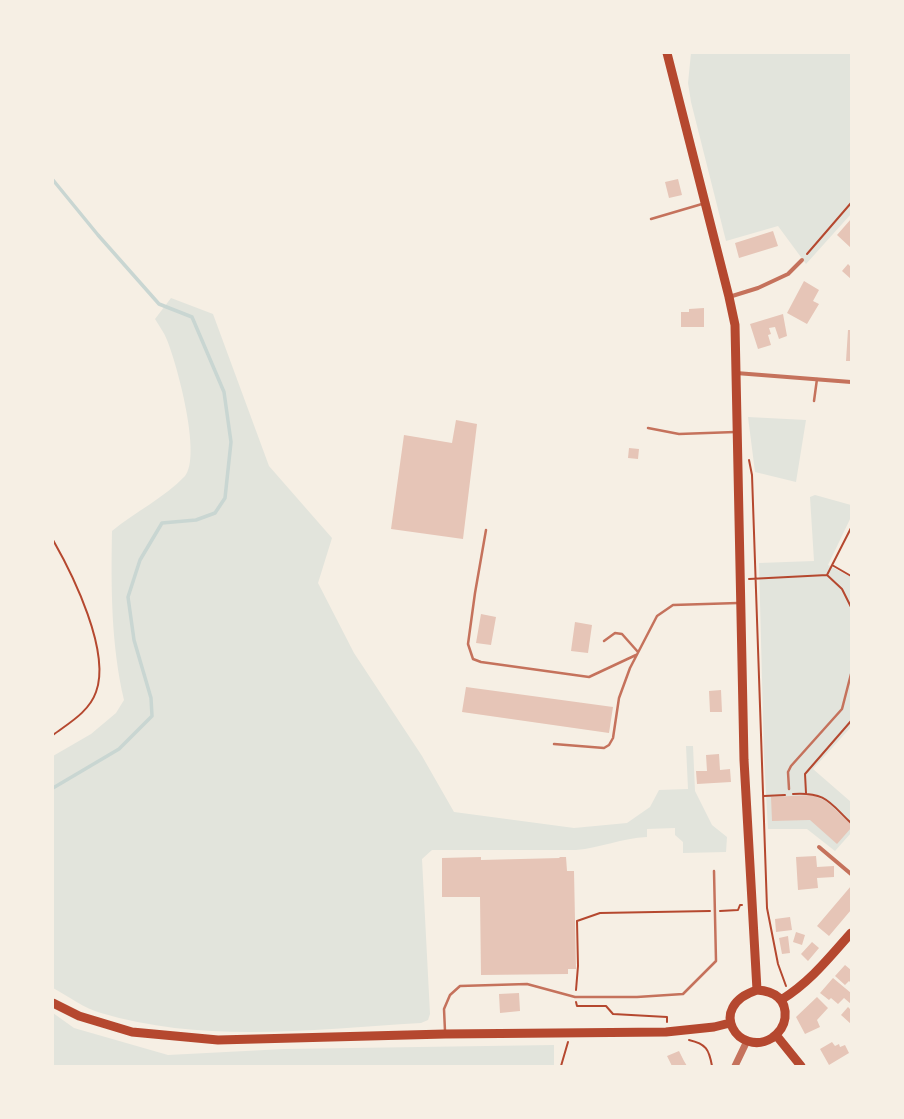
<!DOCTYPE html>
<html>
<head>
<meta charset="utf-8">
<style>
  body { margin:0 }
  #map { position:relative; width:904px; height:1119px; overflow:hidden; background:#f6efe4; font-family:Jost,sans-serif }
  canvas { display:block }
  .frame { position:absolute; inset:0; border:54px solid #f6efe4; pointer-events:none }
</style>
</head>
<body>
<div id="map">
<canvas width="904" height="1119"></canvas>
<div class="frame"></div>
</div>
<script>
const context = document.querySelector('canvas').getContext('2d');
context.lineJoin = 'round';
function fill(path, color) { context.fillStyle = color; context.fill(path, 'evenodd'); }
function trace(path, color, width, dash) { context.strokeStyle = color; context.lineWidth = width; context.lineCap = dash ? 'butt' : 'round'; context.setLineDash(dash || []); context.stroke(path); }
fill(new Path2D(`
  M691,53h160v161l-45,50 -28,-38 -52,15 -35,-139 -3,-19z
  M171,298l42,16 56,152 63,72 -14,45 36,70 68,103 32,56 120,16 53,-5 23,-16 9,-17 29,-1 -2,-43h7l2,45 17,34 15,12 -1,15 -43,1v-11l-8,-7v-7l-28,1v8c-25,1 -47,11 -71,13h-144l-10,9 8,155 -2,6 -7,3c-105,6 -217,21 -320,-10 -16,-4 -33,-17 -48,-25v-232l38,-22 25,-21 8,-13c-13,-56 -13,-112 -12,-169 23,-19 52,-33 73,-55 17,-20 -8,-112 -18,-136 -3,-8 -8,-14 -12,-21z
  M748,417l58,3 -10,62 -41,-10z
  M815,495l36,10v12l-23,48 23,12v150l-38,42 38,33v31l-16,18 -28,-22h-39l-4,-72 -5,-194 55,-2 -4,-64z
  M53,1013l21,15 94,27 116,-6 270,-4v21h-501z`), '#e2e4dc');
trace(new Path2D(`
  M53,180l45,55 61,69 33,13 32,75 7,50 -6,56 -10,15 -19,7 -34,3 -22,37 -12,37 6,43 17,58 1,18 -33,33 -66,39`), '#c9d6d2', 3.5);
fill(new Path2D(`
  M678,179l4,16 -13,3 -4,-16z
  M851,219v29l-14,-13z
  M773,231l5,15 -39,12 -4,-15z
  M848,264l3,3v12l-9,-8z
  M804,281l15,9 -6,11 6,3 -12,20 -20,-11z
  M704,308v19h-23v-15h8v-3z
  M783,314l4,22 -8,3 -4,-12 -6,1 2,6 -3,1 3,10 -13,4 -8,-25z
  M848,330h3v31h-5z
  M456,420l21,4 -14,115 -72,-10 13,-94 48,8z
  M629,448l10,1 -1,10 -10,-1z
  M481,614l15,3 -5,28 -15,-2z
  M575,622l17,3 -4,28 -17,-2z
  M466,687l147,20 -4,26 -147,-21z
  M721,690l1,22h-12l-1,-21z
  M719,754l1,16 10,-1 1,13 -34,2 -1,-13h11l-1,-16z
  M812,795l14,6 25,23v4l-14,16 -27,-24 -38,1 -1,-24z
  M816,856l1,11 17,-1v11l-17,1 1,10 -20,2 -2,-33z
  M481,857v3l79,-2 -1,-1h7l1,14h7l2,98h-8v5l-87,1 -1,-78h-38v-39z
  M851,886v24l-22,26 -12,-10z
  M790,917l2,13 -16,2 -1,-13z
  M796,932l9,3 -3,10 -9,-3z
  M788,936l2,17 -8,1 -3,-16z
  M812,942l7,6 -11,13 -7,-7z
  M845,965l6,5v13l-2,-2 -4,4 -10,-9z
  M833,978l18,15v11l-7,-6 -6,6 -7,-6 -2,2 -9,-7z
  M519,993l1,18 -20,2 -1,-19z
  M817,997l11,11 -11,12 3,7 -15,7 -9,-17z
  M848,1007l3,3v14l-10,-9z
  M832,1042l3,4 4,-2 1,3 5,-2 4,8 -20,12 -9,-16z
  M679,1051l5,10 3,5h-15l-5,-10z`), '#e6c5b7');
trace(new Path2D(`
  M807,254l44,-51
  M749,460l3,15 15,433 11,56 8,22
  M53,540c20,35 58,112 43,152 -7,20 -27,31 -43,43
  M832,565l19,11
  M827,575l15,14 9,18
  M749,579l78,-4 24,-47
  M806,793l-1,-19 46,-53
  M793,794c33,-2 36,8 58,29
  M764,796l21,-1
  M720,911l18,-1 2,-5h2
  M576,990l2,-24 -1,-45 23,-8 110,-2
  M576,1002l1,4h29l7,8 54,3v5
  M689,1040c17,4 20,9 23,26
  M561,1066l7,-24`), '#b5482f', 2);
trace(new Path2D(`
  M651,219l51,-15
  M814,401l3,-22
  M648,428l31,6 56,-2
  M486,530l-11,63 -7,51 5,15 8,3 108,15 47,-22
  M604,641l11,-8 7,1 16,18
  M554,744l50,4 5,-3 4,-7 6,-40 11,-30 27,-52 16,-11 65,-2
  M789,789l-1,-17 3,-6 51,-57 9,-35
  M445,1031l-1,-22 6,-14 10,-9 67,-2 48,13h62l46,-3 33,-33 -2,-90`), '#c5725c', 2.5);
trace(new Path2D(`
  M729,297l29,-9 30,-14 14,-14
  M736,373l115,9
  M819,847l32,27`), '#c5725c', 4);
trace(new Path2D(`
  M735,1066l12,-25`), '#c5725c', 7);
trace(new Path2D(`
  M667,53l62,244 6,28 9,435 13,230
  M757,990c17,1 30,9 28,28 -1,8 -6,15 -13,20 -33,20 -67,-31 -15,-48z
  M781,1000c29,-18 47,-41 70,-67
  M53,1003l26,13 53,16 86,8 227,-6 221,-2 48,-5 16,-4
  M776,1035l25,31`), '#b5482f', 9);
</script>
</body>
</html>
